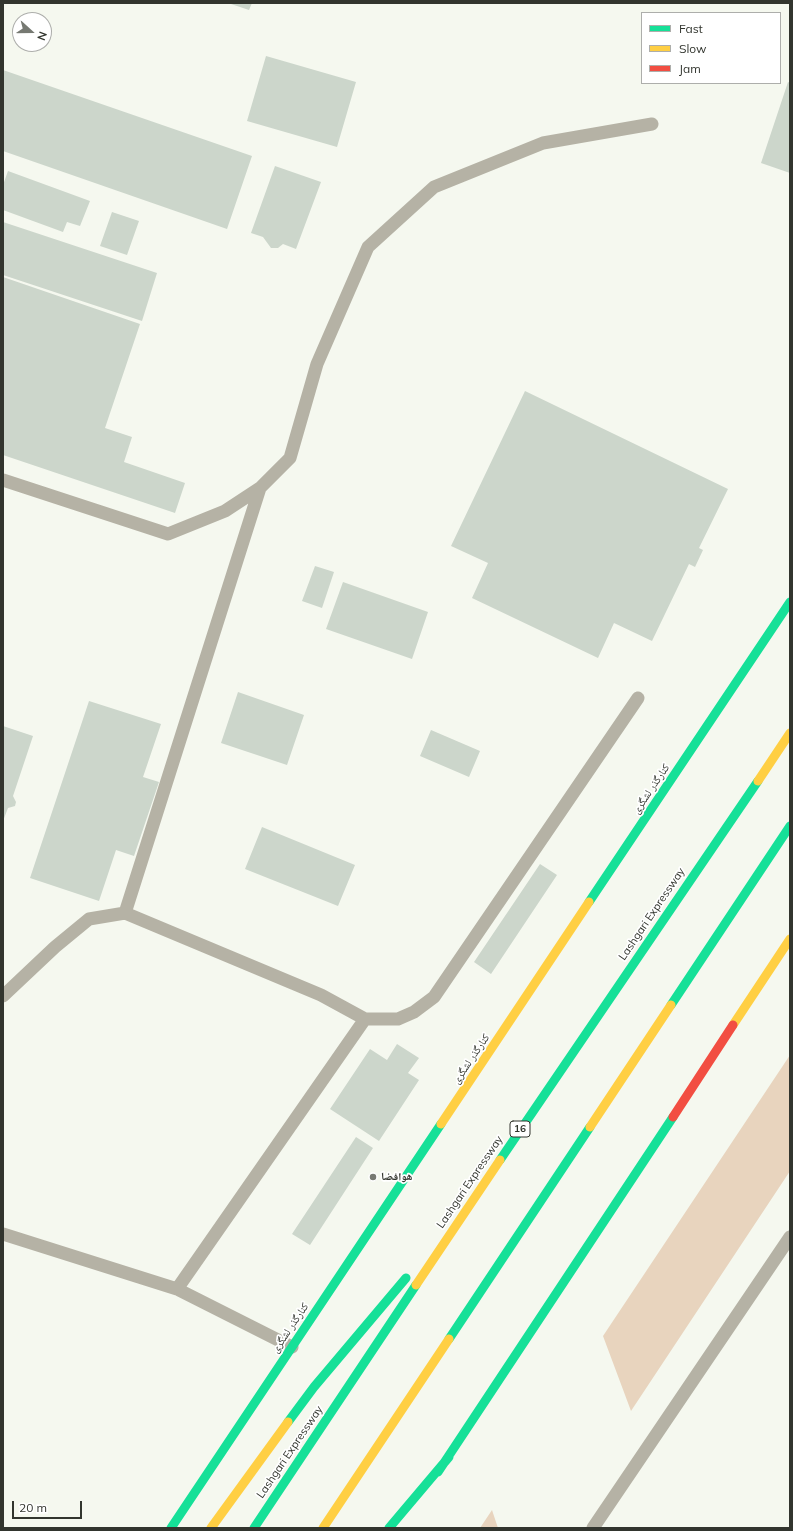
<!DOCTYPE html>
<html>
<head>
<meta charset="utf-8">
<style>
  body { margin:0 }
  #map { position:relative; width:793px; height:1531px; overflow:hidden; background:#f5f8ef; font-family:Mulish,sans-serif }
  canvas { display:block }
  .frame { position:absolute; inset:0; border:4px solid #32352e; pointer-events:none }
  .legend { position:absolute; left:641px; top:12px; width:140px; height:72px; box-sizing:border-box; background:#fff; border:1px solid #adaeab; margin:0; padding:5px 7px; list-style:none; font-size:12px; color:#32352e }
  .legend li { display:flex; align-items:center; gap:8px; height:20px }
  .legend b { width:20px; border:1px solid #adaeab }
  .north { position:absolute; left:12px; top:12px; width:40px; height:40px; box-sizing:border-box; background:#fff; border:1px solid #adaeab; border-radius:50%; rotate:111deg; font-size:11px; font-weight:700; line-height:16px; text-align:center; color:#32352e }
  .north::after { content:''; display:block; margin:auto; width:14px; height:18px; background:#767972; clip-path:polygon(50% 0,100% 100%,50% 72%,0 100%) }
  .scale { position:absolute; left:12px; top:1501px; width:70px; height:18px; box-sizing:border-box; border:2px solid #32352e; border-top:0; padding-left:5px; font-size:12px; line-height:14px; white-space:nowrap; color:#32352e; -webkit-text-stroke:3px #fff; paint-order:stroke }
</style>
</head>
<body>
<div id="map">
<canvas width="793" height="1531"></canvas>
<div class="frame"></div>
<ul class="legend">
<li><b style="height:5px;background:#16e098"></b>Fast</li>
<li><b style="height:5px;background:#ffcf43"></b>Slow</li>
<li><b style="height:5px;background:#f24e42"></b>Jam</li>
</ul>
<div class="north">N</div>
<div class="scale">20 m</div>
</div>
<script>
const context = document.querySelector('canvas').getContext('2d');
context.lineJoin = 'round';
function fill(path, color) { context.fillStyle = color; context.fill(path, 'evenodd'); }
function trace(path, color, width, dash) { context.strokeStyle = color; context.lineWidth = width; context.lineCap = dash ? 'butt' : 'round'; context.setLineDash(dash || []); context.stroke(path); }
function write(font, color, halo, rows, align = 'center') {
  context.font = font + ' Mulish,"Noto Naskh Arabic",sans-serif'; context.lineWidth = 3.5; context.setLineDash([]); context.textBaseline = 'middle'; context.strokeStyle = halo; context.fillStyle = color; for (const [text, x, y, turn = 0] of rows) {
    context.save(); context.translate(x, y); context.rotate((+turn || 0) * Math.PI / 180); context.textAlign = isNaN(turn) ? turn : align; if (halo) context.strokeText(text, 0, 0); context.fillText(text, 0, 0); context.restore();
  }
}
fill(new Path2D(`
  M790,1055v116l-159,240 -28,-75z
  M492,1510l6,18h-18z`), '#e8d4be');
fill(new Path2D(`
  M228,3h24l-3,7z
  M266,56l90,26 -19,65 -90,-26z
  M3,70l249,86 -25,73 -224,-78z
  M788,82l2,1v90l-29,-10z
  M275,166l46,16 -25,67 -13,-5 -5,4h-7l-8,-11 -12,-4z
  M8,171l82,30 -10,25 -13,-4 -4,10 -60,-22v-25z
  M112,212l27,9 -12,34 -27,-9z
  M3,222l154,51 -15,48 -139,-46z
  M3,277l137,47 -35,104 27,9 -8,25 61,21 -10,30 -172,-58z
  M525,391l203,98 -29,59 4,2 -8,17 -6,-3 -37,77 -38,-18 -16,35 -126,-60 16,-35 -37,-17z
  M315,566l19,6 -12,36 -20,-7z
  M343,582l85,30 -16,47 -86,-30z
  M238,692l66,23 -17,50 -66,-22z
  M89,701l72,23 -18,53 16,5 -25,74 -18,-6 -17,51 -69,-23z
  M3,726l30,10 -20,60 3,6 -1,4 -7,2 -5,13z
  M431,730l49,21 -11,26 -49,-21z
  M262,827l93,38 -17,41 -93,-37z
  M540,864l17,11 -66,99 -17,-12z
  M397,1044l22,14 -11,15 11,7 -40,61 -49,-32 40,-60 17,11z
  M356,1137l17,11 -63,97 -18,-11z`), '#ccd6cb');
trace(new Path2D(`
  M3,480l165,54 57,-23 35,-23 30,-30 27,-94 51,-117 66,-60 109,-44 109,-19
  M125,913l135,-425
  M3,996l52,-49 34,-28 36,-6 196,82 44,24
  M3,1234l174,55 188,-270h33l16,-7 20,-15 204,-299
  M177,1289l115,58
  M593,1528l197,-291`), '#b5b2a5', 13);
trace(new Path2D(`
  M589,902l201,-300
  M671,1005l119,-179
  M500,1160l258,-379
  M449,1339l141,-212
  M288,1422l26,-35 92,-109
  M438,1472l235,-355
  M171,1528l270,-404
  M254,1528l162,-243
  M389,1528l60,-71`), '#16e098', 9);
trace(new Path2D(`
  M758,781l32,-48
  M733,1025l57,-86
  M441,1124l148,-222
  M590,1127l81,-122
  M416,1285l84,-125
  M211,1528l77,-106
  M323,1528l126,-189`), '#ffcf43', 9);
trace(new Path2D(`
  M673,1117l60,-92`), '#f24e42', 9);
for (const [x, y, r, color] of [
  [373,1177,4,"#767972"]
]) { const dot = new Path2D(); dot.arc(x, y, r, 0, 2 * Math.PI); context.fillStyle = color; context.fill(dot); trace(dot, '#fff', 1.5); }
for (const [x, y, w] of [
  [520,1129,20]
]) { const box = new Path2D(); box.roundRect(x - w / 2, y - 8, w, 16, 3); context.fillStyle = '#fff'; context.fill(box); trace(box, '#32352e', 1); }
write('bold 10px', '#32352e', null, [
  ["16",520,1129]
]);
write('11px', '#32352e', '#fff', [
  ["کنارگذر لشگری",651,789,-56],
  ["Lashgari Expressway",652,914,-56],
  ["کنارگذر لشگری",471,1059,-56],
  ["Lashgari Expressway",470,1182,-56],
  ["کنارگذر لشگری",290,1328,-56],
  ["Lashgari Expressway",290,1452,-56]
]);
write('bold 11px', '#32352e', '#fff', [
  ["هوافضا",381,1177]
], 'left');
</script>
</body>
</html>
